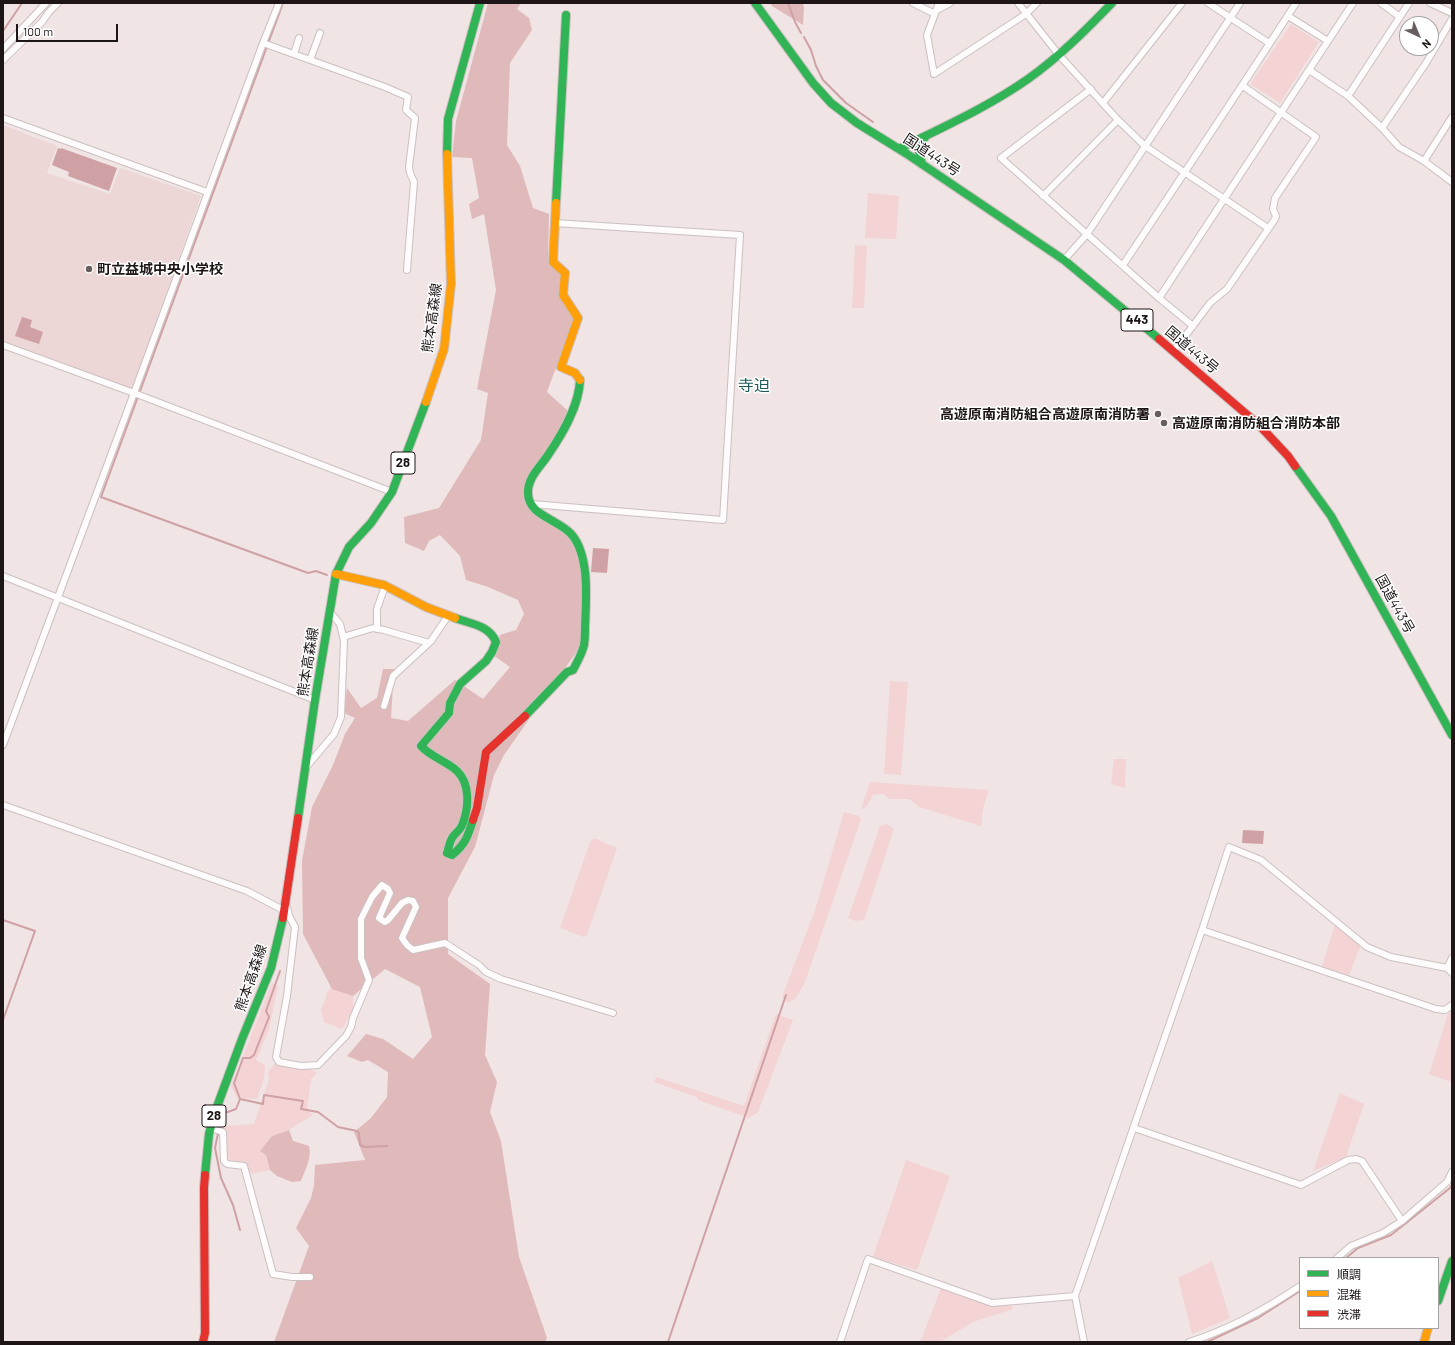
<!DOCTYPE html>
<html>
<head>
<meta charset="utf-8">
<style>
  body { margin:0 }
  #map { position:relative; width:1455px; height:1345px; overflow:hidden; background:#f0e4e4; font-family:Barlow,"Noto Sans JP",sans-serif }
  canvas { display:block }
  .frame { position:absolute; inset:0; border:4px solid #1e1616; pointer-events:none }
  .legend { position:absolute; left:1299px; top:1257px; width:140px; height:72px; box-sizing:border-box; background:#fff; border:1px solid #a5a2a2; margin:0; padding:5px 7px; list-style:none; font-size:12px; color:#1e1616 }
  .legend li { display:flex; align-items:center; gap:8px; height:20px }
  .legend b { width:20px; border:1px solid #a5a2a2 }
  .north { position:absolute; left:1399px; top:16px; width:40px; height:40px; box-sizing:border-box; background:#fff; border:1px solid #a5a2a2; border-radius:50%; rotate:136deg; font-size:11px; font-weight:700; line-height:16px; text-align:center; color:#1e1616 }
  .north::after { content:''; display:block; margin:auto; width:14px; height:18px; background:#685e5e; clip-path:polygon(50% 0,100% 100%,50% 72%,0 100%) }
  .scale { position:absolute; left:16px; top:24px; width:102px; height:18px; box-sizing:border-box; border:2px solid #1e1616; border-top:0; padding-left:5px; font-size:12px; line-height:14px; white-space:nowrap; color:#1e1616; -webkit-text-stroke:3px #fff; paint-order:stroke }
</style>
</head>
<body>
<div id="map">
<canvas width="1455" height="1345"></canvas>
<div class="frame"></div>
<ul class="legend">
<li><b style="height:5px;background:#30b455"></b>順調</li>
<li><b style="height:5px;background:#ff9f0a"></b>混雑</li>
<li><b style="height:5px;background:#e5322d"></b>渋滞</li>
</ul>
<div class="north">N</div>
<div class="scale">100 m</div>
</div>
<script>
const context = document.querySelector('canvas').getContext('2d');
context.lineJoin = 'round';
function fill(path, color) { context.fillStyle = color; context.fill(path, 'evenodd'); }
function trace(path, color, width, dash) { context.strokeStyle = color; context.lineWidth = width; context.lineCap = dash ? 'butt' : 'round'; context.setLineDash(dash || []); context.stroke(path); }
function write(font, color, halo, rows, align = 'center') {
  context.font = font + ' Barlow,"Noto Sans JP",sans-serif'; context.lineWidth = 3; context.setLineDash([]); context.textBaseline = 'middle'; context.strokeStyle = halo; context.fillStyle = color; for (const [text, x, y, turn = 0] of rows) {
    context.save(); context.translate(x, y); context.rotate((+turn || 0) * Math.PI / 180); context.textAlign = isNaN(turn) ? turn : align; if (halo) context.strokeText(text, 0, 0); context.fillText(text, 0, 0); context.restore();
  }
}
fill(new Path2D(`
  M3,125l54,21 -10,27 63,21 10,-26 81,28 -69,194 -129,-48z`), '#edd6d6');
fill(new Path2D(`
  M1291,24l28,18 -39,61 -30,-19z
  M868,193l31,3 -3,43 -31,-1z
  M855,245l12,1 -3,62h-12z
  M890,681l18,1 -7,93 -17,-1z
  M1114,759h12l-1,29 -14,-4z
  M870,782l119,8 -6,19 -2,17 -62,-19 -10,-8h-19l-7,-5 -10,1 -7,12 -5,2z
  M844,812l15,4 2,3 -56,163 -9,16 -8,5 -6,-6 33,-87z
  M887,824l7,5 -30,91 -8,1 -8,-3 32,-92z
  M594,838l23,10 -30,87 -3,2 -24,-9 30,-86z
  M1335,924l26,21 -12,30 -27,-8z
  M272,983l6,3 -9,44 -13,30 9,5 -1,14 -7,20 -20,-1 -6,-12z
  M331,988l22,8v14l-11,19 -18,-7 -3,-13 5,-11 1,-6z
  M1452,1010v72l-23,-8 19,-60z
  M776,1014l17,6 -35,92 -9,6 -51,-18 -1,-3 -43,-15 2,-5 88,29z
  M274,1064l38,6 5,3 -6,6 -4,30 6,6 -24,15 -17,6 -11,14 5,5 4,15 -19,4 -7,-11 -12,-1 -5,-4 -1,-23 -4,-9 32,-2 15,-45 -1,-6z
  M1340,1093l24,11 -18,53 -33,14z
  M906,1160l44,16 -33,94 -44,-13z
  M1212,1261l18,57 -38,16 -14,-56z
  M941,1288l52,18 18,-2 2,5 -40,13 -33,20h-21l3,-4z`), '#f4d3d4');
fill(new Path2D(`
  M488,3h33l-4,6 12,9 3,12 -22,33 -3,82 13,21 13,42 16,6 -1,48 13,12 13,45 -27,73 21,19 -22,43 -23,36 8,19 29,20 12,11 8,22 4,38 -2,44 -78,111 -10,20 -19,72 -27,51v56l42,30 -5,71 12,27 -7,30 11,29 18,116 28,81 -2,4h-271l35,-96 -13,-18 15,-30 3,-13 1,-20 50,-5 -11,-28 17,-14 16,-21 1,-25 -20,-12 -6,2 -15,-6 19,-22 17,5 30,20 19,-22 -12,-50 -35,-18 -32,27 -21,-7 -29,-55 -1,-73 10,-54 21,-42 12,-31 10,-16 -11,-5 3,-25 14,20 16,-10 6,-29h11l-3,49 17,3 47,-41 28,19 27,-32 -16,-11 6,-21 16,-5 8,-16 -6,-14 -30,-13 -22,-7 -6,-24 -20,-21 -11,6 -5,10 -19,-8 -1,-26 35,-9 42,-68 7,-47 -11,-4 19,-99 -12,-76 -12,5 -3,-15 10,-6 -7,-40 -20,-1 4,-36z
  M770,3h33l1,5 -1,17 -31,-19z
  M289,1130l4,11 16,5c3,12 -4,24 -8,35l-9,1 -15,-6 -7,-6 -4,-15 -6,-4 12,-15z`), '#e0b9ba');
fill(new Path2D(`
  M58,148l3,1v-1l56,20 -8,23 -41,-15 1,-4 -17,-7z
  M22,317l10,3 -2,7 13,5 -4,12 -24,-8z
  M593,548l16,1 -2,24 -16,-1z
  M1243,830l21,1 -1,13 -21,-1z`), '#cfa1a4');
trace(new Path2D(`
  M283,3l-182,494 207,76 8,-2 11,4
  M788,3l7,19 6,11
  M3,31l19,-28
  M804,37l7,13 5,16 7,14 23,23 27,19
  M3,920l32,11 -32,89
  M240,1099l23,5 1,-9 39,6 -2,8 17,3 20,15 19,4 2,2 1,12 5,2 22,-1
  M240,1230l-7,-25 -12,-27 -6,-30 7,-34 14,-5 4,-10 -6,-16 9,-25h7l4,-3 15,-38 -3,-6 14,-40
  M1346,1258l12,-10 33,-13 59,-47 2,-3
  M668,1342l118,-347
  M1207,1342l51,-24 42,-27`), '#cfa1a4', 2);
const street = new Path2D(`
  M913,3l22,11
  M939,3l-12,32 7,39 92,-60 11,-11
  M1018,3l41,52 59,65 27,26 123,82
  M1208,3l61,40
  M1381,3l19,14
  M1409,3l-61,93 34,32 17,19 25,14 28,21
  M1430,3l22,10
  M937,10l13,-7
  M1288,16l40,25
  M263,43l122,44 23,10 -2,13 9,8 -6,49 1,6 4,9 -7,88
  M3,49l43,-46
  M294,54l5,-16
  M3,60l39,-38 7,-10 9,-9
  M310,60l10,-27
  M1309,70l39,26
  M1091,89l-90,69 158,140 34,28
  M1103,103l79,-100
  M3,118l204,74
  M1382,128l44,-65 26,-44
  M1424,161l28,-44
  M1043,196l75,-76
  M1064,260l23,-26 153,-231
  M1123,265c58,-87 116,-174 173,-262
  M1159,298l194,-295
  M3,345l131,48 258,99
  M1174,351l36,-48 17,-14 48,-70 1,-3 -3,-7 2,-11 41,-61 -73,-51
  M532,504l191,16 17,-285 -185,-12
  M3,576l312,124
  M377,629v-20l8,-23
  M343,637l30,-9 11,2 45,13
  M384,706l9,-30 38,-35 17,-25
  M3,745l131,-352 129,-350 16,-40
  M307,766l27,-32 7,-17 3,-76 -4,-17 -10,-12
  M3,805l244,86 38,20
  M287,907l2,9 6,11 -8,69 -11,61 3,5 22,4 17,-1 28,-29 5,-9 2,-9 16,-38 -8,-22v-39l11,-22 10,-12 6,4 2,4 -11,25 6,4 3,-2 14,-17 6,-3 5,1 3,6 -14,31 5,7 6,5 32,-7 34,22 7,7 15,7 112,34
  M1202,930l234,79 9,1 7,-5
  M1447,968l5,-10
  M210,1128l13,4 1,29 3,3 17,2 29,108 19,3h18
  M1134,1128l167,57 47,-25 8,-1 6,2 40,60 45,-39 5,-10
  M1337,1258l14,-12 32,-13 19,-12
  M840,1342l28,-83 124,44 83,-7
  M1084,1342l-9,-46 127,-366 27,-83 32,13 106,87 24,10 56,11 5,5
  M1189,1342c39,-12 77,-33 111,-56`);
const fast = new Path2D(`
  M755,3l58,80 18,20 26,20 50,31 157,106 95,79
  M899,149c44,-22 89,-42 129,-70 31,-22 58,-49 84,-76
  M447,154l1,-35 32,-116
  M922,164l-4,-17 8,-11
  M556,203l10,-188
  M1295,466l36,50 121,219
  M455,618c16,6 34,7 41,24l-4,10 -6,9 -26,23 -10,19 -1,10 -28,33c10,11 25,15 36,25 13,12 12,36 6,52 -2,7 -8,10 -11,15 -3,5 -3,10 -5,15l5,2c13,-10 16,-19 21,-35
  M525,716l42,-44 6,-2c4,-8 9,-16 11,-25 1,-6 1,-12 1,-18 1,-27 5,-70 -13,-92 -13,-16 -45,-19 -44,-43 0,-15 13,-26 20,-37 15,-22 31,-49 32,-75
  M298,818l17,-118 21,-126 13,-27 22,-24 21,-31 34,-90
  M205,1175l4,-41 6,-22 27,-73 29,-71 12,-50
  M1438,1301l14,-40`);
const slow = new Path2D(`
  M556,203l-3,59 12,11 -2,22 15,23 -17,49 14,6 5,7
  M426,402l18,-53 7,-65 -4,-130
  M336,574l48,11 42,22 29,11
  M1424,1342l4,-14`);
const jam = new Path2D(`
  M1159,339l100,86 29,31 7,10
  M473,820l4,-12 9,-56 39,-36
  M283,918l15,-100
  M203,1342l2,-9 -1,-145 1,-13`);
trace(street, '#cbc0c0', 8);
trace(fast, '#cbc0c0', 10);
trace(slow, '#cbc0c0', 10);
trace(jam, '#cbc0c0', 10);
trace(street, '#fdfbfb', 6);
trace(fast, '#30b455', 8);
trace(slow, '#ff9f0a', 8);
trace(jam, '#e5322d', 8);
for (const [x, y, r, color] of [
  [89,269,4,"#685e5e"],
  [1158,414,4,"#685e5e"],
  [1164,423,4,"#685e5e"]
]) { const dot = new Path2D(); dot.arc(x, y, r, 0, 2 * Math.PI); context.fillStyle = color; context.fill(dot); trace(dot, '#fff', 1.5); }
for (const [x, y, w] of [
  [1137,320,32],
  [403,463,24],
  [214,1116,24]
]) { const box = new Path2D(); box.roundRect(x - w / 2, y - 11, w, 22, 3); context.fillStyle = '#fff'; context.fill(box); trace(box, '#1e1616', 1); }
write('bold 13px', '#1e1616', null, [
  ["443",1137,320],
  ["28",403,463],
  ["28",214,1116]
]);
write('14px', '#1e1616', '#fff', [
  ["国道443号",932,155,33],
  ["熊本高森線",432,318,-82],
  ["国道443号",1192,350,40],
  ["国道443号",1395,604,61],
  ["熊本高森線",308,662,-81],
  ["熊本高森線",251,978,-71]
]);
write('bold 14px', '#1e1616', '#fff', [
  ["町立益城中央小学校",97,269],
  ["高遊原南消防組合高遊原南消防署",1150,414,"right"],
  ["高遊原南消防組合消防本部",1172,423]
], 'left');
write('16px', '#1f5a5a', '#fff', [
  ["寺迫",754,386]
]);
</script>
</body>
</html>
